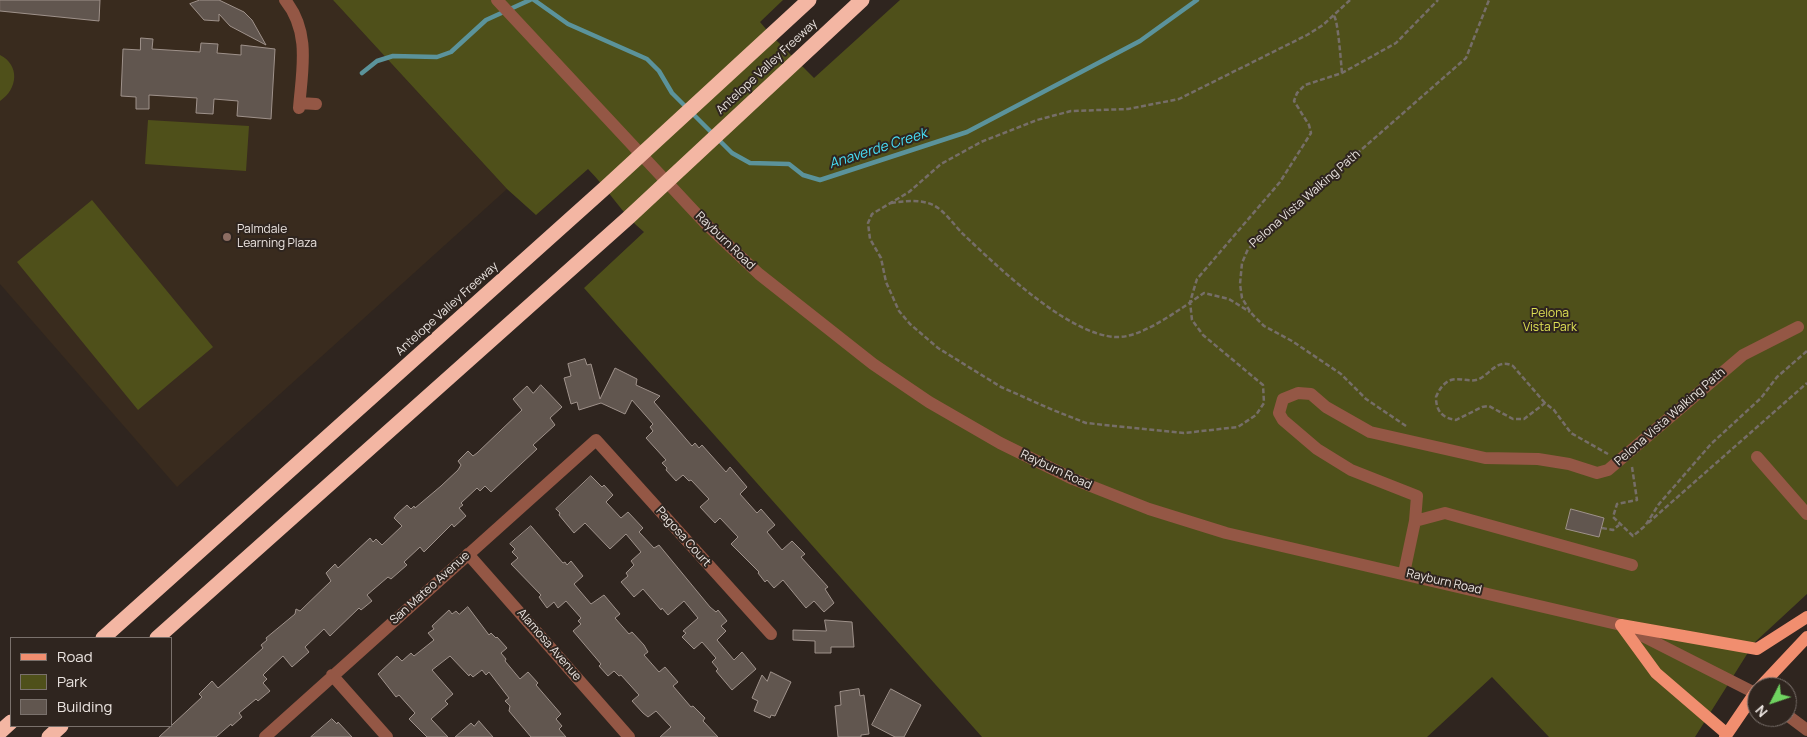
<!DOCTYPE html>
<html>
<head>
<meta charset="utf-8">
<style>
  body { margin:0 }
  #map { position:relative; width:1807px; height:737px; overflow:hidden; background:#2f251f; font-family:Manrope,sans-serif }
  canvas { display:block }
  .legend { position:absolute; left:10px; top:637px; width:162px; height:90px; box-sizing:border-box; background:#2f251f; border:1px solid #7a716c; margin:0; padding:6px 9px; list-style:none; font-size:15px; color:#ebe4e0 }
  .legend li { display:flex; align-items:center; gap:10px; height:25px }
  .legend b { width:25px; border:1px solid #7a716c }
  .north { position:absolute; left:1747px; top:677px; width:50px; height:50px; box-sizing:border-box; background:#2f251f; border:1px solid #7a716c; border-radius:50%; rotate:229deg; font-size:14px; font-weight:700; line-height:20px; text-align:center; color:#ebe4e0 }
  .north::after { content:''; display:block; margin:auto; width:18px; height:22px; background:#6fd360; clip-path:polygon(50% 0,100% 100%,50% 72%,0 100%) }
</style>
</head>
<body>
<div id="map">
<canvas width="1807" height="737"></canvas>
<ul class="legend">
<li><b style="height:6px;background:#f18e6f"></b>Road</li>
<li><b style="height:14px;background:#4f501a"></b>Park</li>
<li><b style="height:14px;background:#61564f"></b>Building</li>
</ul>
<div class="north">N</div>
</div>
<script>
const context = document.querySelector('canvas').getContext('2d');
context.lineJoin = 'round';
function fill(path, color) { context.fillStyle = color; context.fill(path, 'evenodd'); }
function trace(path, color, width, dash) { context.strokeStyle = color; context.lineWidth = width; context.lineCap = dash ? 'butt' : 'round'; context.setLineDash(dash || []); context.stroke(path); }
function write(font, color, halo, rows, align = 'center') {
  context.font = font + ' Manrope,sans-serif'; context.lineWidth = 4; context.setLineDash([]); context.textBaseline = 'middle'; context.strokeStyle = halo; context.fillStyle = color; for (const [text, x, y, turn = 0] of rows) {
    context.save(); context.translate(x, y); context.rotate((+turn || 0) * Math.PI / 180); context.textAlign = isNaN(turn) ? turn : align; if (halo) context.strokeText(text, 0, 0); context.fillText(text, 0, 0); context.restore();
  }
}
fill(new Path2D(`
  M0,0h333l174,189 -330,298 -177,-203z`), '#392b1e');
fill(new Path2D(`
  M333,0h450l-23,22 11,13 43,43 86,-78h907v594l-53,49 -59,94h-146l-57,-60 -65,60h-445l-398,-449 60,-56c-22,-18 -36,-43 -56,-63l-52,46 -29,-26z
  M0,55c20,10 18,34 0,46z
  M148,120l101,6 -3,45 -101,-7z
  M92,200l121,147 -75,63 -121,-148z`), '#4f501a');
trace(new Path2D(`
  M534,0l34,24 79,35 12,12 13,22 60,60 18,10 39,1 14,11 17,5 147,-48 173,-91 57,-41
  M362,73l15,-12 16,-5 44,1 14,-5 35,-32 44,-20`), '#5b939b', 4.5);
const building = new Path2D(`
  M0,0h100l-1,21 -99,-10z
  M200,0h19l25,12 8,8 14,25 -36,-19 -11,-12v7l-15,-1 -14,-16z
  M141,38l12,1 -1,10 48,3 1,-9 17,1 -1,9 24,2v-10l34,4 -4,70 -34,-3 1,-15 -24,-2 -1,15 -17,-1 1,-15 -48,-3v14h-13v-12l-15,-1 2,-47 17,1z
  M585,359l2,6 4,-1 9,35 15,-31 22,11 -1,6 24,11 -6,6 38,44 3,-3 4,5 3,-3 24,27 4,-5 17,20 -7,7 17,19 4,-4 14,16 -8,7 15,18 10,-9 13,13 -4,3 27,30 -3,2 9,14 -10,9 -10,-11 -8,7 -23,-28 -9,8 -7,-8 -2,2 -7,-9 1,-1 -28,-28 7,-7 -18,-19 -5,5 -15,-16 9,-8 -18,-19 -2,1 -6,-6 -7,6 -10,-11 1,-2 -5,-5 4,-3 -20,-22 7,-7 -3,-4 3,-3 -21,-24 -7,14 -24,-11 -22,7 -2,-8 -6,2 -7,-26 7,-2 -3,-12z
  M541,385l21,22 -12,11 5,7 -22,20 4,4 -46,43 -6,-6 -5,5 -3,-3 -16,15 2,2 -4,3 7,8 -12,11 -2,-3 -28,28 -4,-5 -16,15 3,3 -16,14 -3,-2 -21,18 5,6 -11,9 -2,-2 -29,28 -6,-7 -19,18 4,5 -17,15 -9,-11 -16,15 -4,4 4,4 -4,4 7,8 -12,10 -2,-2 -17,14 3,4 -10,9 -1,-2 -15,13h-57l43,-40 -3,-3 13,-13 6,7 45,-40 -2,-3 6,-5 -1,-2 29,-24 1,-5 4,2 31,-30 -5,-8 9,-9 3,4 32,-30 3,4 3,-3 6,6 20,-19 -8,-8 3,-4 10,-9 4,4 3,-3 1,2 26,-22 17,-16 3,-5 -3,-4 10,-10 5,5 4,-3 45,-43 -9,-11 14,-13 6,7z
  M591,476l11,11 2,-2 9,10 -7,7 15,16 7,-6 15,16 -4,4 15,16 5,-3 51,62 6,5 2,-2 9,11 -6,5 5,5 -9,9 17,20 8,-8 14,17 -24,21 -16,-19 2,-2 -6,-7 4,-4 -14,-16 -8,7 -12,-12 4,-4 -3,-2 15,-13 -14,-17 -16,14 -6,-7 -1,2 -18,-21 -9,8 -13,-15 7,-6 -2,-3 8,-8 -3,-4 10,-9 -15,-18 -16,15 -25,-26 -11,10 -15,-18 1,-2 -4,-4z
  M1571,509l33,9 -5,19 -33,-8z
  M531,526l32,37 2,-1 2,3 4,-4 12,15 -9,8 17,20 13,-9 16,19 -5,4 14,16 3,-2 12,13 4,7 -4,3 15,17 6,-5 13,15 -5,4 18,21 2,-1 12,12 -2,3 15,16h-58l11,-10 -15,-16 -8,6 -5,-4 -11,-12 7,-6 -18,-20 -2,1 -5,-5 -6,5 -9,-10 2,-2 -28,-33 8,-7 -3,-3 3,-3 -15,-17 -8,7 -4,-6 -7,6 -8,-11 2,-2 -30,-31 7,-6 -6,-6 3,-3 -5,-5z
  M468,607l21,28 2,-2 5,5 1,-1 10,11 -6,5 5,6 -1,2 15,18 8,-7 10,11 -2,2 25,29 -5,5 6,7 -3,3 7,8h-35l-22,-26 1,-5 -5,-5 4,-3 -20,-26 -3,3 -4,-5 -9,7 -3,-3 -1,2 -19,-20 -18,14 21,24 -8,7 3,3 -17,15 17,18h-21l-18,-18 6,-6 -16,-18 -3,2 -18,-23 19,-18 5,5 9,-8 3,3 20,-16 -6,-7 6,-4 -2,-3 17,-16 3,4 4,-3 3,3z
  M825,620l27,2 2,25h-23v6h-16v-12l-22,-1v-10l33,1z
  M771,672l20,10 -16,34 -4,-1 -1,3 -16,-7 4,-10 -6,-3 10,-23 5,6z
  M859,689l1,7 4,-1 5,39 -8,1v2h-23l-3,-31 6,-1 -1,-13z
  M891,689l30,16 -17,32h-9l-23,-12z
  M332,719l5,5 1,-2 14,15h-41z
  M479,721l14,16h-38l16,-14 3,3z`);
fill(building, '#61564f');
trace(building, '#9f928b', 1);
trace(new Path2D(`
  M1350,0l-27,25 -16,10 -128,64 -51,10 -57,2 -34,9 -56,22 -40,22 -32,28 -37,22 -4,9 2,16 11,19 5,24 13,29 11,13 28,24 63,39 52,23 33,13 98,10 54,-6 18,-12 8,-12 -1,-18 -60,-50 -11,-15 -2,-18 7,-23 83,-97 31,-49 -2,-8 -15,-24 3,-8 8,-8 37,-12 54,-30 42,-43
  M1334,16c4,4 7,47 8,57
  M891,203c14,-2 29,-4 42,2 11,5 21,20 30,29 33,31 116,113 164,102 24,-5 56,-29 77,-43l25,6 21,13
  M1545,403l-32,-37c-15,-8 -22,7 -34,13 -9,4 -19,-2 -28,1 -8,3 -12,10 -15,17 0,14 6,21 20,23l26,-13 7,-1 24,13h11l21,-16 9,7 17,23 37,21
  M1406,426l-40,-27 -25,-25 -49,-33 -28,-15 -13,-13 -9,-15 -2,-14 2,-21 6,-14 218,-191 23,-58
  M1632,467l5,33 -20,4 -4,13 20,19 12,-10 14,-22 52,-60 50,-46 16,-21 30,-26
  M1648,523l159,-140
  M1602,528l11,2 6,-5`), '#766e68', 2.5, [5, 2.5]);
trace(new Path2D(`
  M285,0c26,32 17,70 14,108
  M497,0l209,224 53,50 114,90 56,38 71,41 73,36 76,30 77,24 395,92 136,69
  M300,103l16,1
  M1757,457l50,57
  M1415,521l2,-25 -66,-26 -34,-21 -34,-29 -4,-7 4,-14 15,-6 13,1 15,13 44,25 115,26 53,1 31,5 28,9 11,-3 135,-115 55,-28
  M468,554l161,183
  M1404,573l11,-52 30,-8 187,52
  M332,675l55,62
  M1787,715l20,15
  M265,737l331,-297 175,194`), '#945745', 12);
trace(new Path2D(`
  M1621,625l136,24 50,-32
  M1621,625l35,48 71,61
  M1760,687l47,-50
  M1725,737l32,-47`), '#f18e6f', 12);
trace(new Path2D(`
  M103,638l503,-451 203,-187
  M157,638l471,-420 234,-218
  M0,732l11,-10
  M49,737l12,-11`), '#f3b6a3', 15);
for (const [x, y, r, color] of [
  [227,237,5,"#8d6e63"]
]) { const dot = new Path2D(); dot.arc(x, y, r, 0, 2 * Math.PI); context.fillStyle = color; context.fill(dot); trace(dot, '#2f251f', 2); }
write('12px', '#ebe4e0', '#2f251f', [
  ["Antelope Valley Freeway",767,67,-43],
  ["Pelona Vista Walking Path",1305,199,-41],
  ["Rayburn Road",725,241,44],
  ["Antelope Valley Freeway",447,309,-42],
  ["Pelona Vista Walking Path",1670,417,-41],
  ["Rayburn Road",1056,470,25],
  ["Pagosa Court",683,537,48],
  ["Rayburn Road",1444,582,13],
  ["San Mateo Avenue",430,588,-42],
  ["Alamosa Avenue",549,645,49]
]);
write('12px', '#ebe4e0', '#2f251f', [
  ["Palmdale",237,230],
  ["Learning Plaza",237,244]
], 'left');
write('12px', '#dee054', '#2f251f', [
  ["Pelona",1550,314],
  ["Vista Park",1550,328]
]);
write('italic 14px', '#47dff7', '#2f251f', [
  ["Anaverde Creek",878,149,-18]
]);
</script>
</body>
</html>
